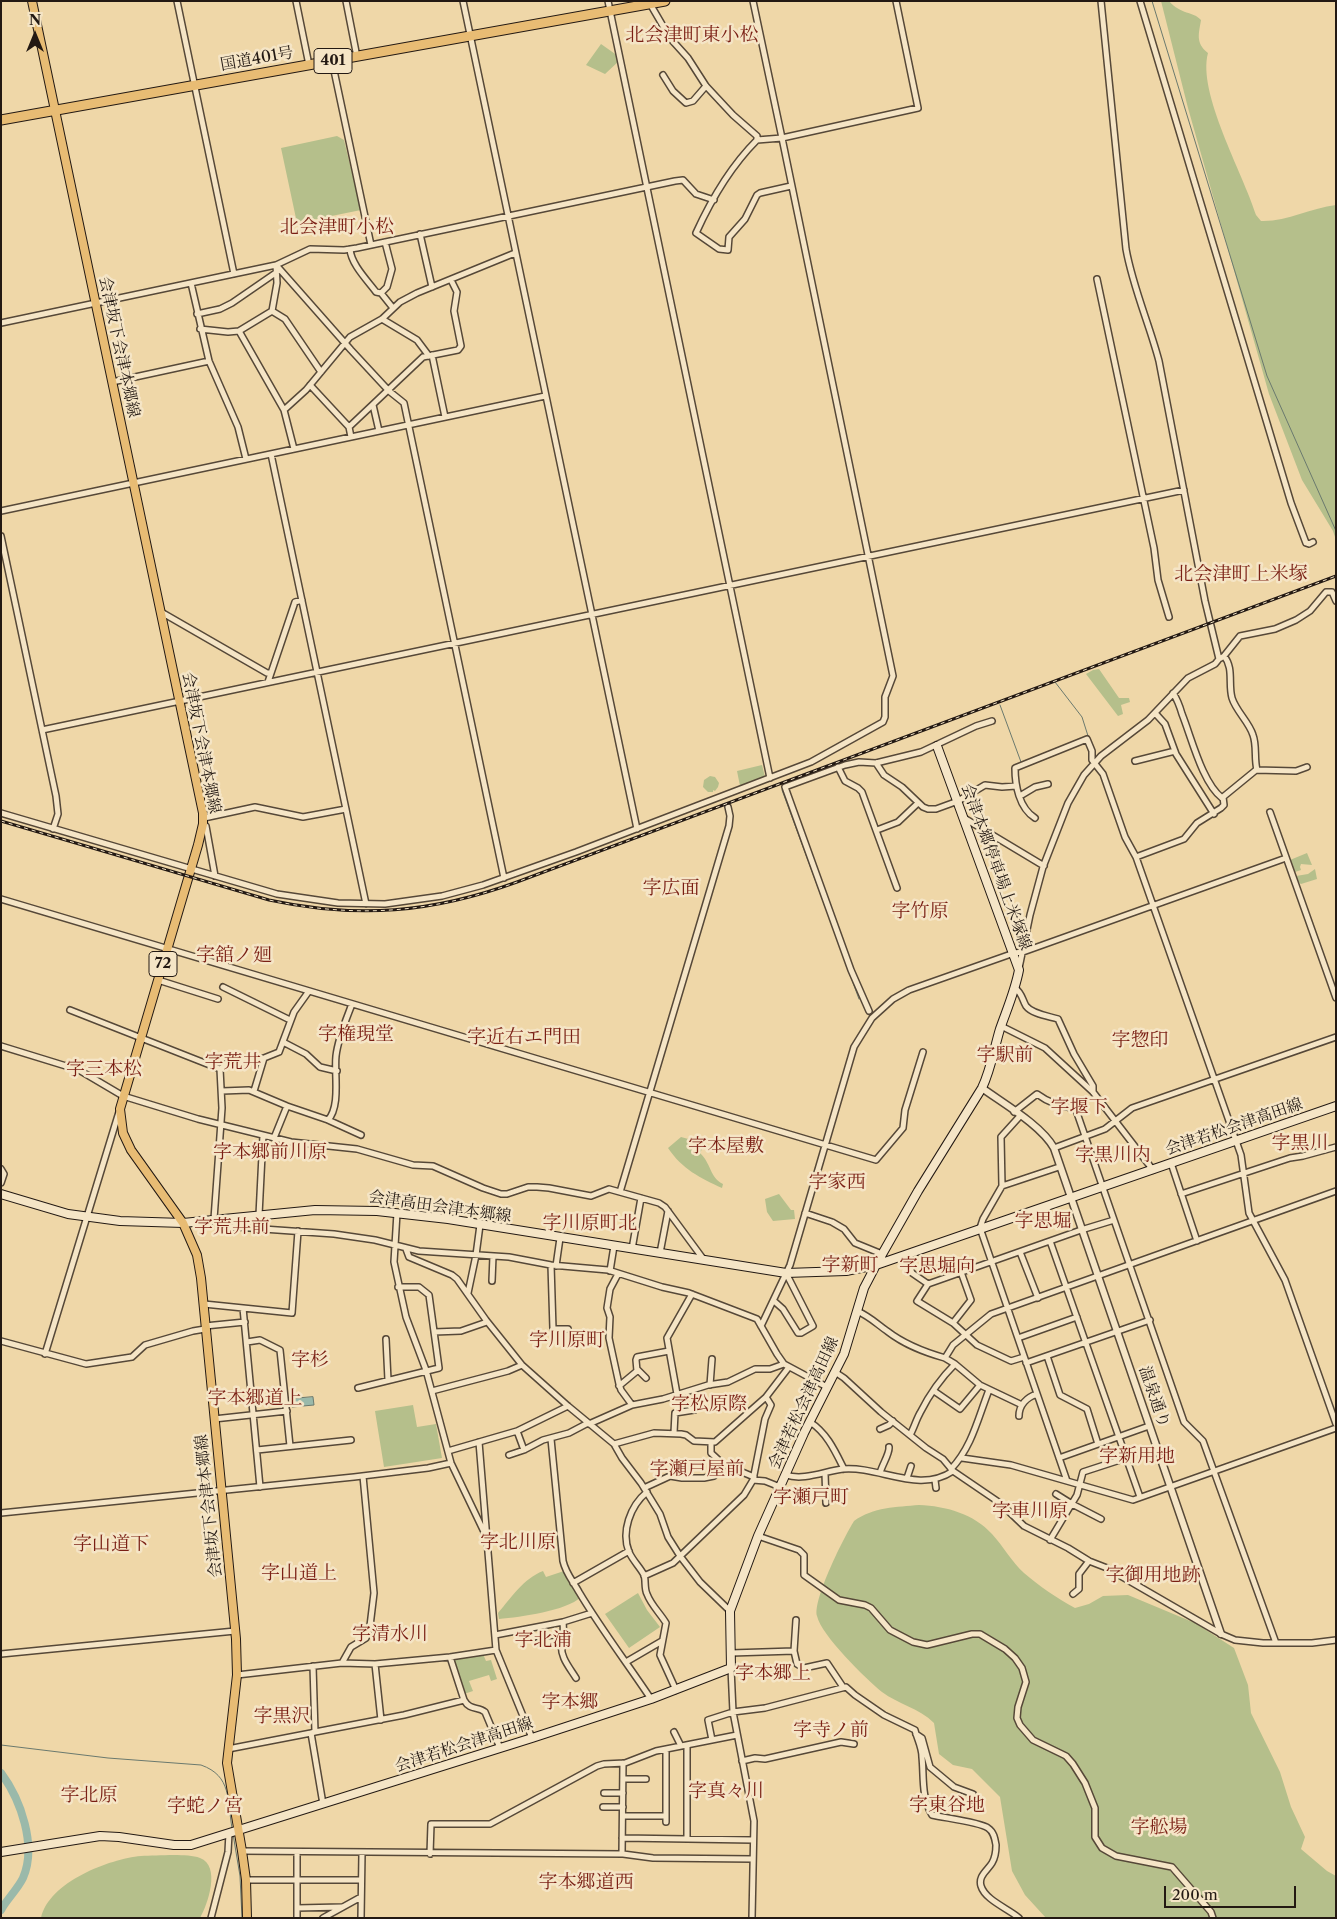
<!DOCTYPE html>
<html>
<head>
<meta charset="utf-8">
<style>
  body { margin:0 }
  #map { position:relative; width:1337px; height:1919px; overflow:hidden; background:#efd7a8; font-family:"Libre Caslon Text",serif }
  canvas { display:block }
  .frame { position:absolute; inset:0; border:2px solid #231913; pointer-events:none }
  .north { position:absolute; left:10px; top:10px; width:50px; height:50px; -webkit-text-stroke:4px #f5e5c6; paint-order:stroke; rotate:0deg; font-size:14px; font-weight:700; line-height:20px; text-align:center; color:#231913 }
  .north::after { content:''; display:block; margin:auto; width:18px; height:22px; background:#231913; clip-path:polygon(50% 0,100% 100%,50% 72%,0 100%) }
  .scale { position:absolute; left:1164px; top:1886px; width:132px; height:22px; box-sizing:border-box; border:2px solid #231913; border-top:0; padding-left:6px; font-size:15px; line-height:18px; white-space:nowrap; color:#231913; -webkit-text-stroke:4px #f5e5c6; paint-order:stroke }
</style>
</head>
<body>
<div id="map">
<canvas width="1337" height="1919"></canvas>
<div class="frame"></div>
<div class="north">N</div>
<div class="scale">200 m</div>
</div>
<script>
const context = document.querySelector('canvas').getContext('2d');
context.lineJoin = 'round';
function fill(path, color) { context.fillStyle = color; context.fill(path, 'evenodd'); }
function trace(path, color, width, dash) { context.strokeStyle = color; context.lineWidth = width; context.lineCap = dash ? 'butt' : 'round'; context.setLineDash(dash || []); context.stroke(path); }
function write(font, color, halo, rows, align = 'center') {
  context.font = font + ' "Libre Caslon Text","Noto Serif JP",serif'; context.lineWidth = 5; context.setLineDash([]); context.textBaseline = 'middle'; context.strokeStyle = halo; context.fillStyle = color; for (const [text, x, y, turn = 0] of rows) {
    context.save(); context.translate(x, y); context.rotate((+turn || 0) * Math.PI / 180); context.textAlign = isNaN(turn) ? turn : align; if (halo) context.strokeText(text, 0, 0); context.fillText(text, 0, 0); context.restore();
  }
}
fill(new Path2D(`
  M1161,1h8c12,14 24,10 32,19 -2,13 -6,23 7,33 -11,40 35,120 48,162l5,6c25,1 50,-13 75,-16v335l-3,-9 -31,-51 -33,-86 -81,-286z
  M601,44l17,12 1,5 -14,13 -19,-9z
  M337,136l7,4 17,70 -64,13 -16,-75z
  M1099,669l20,29h10l1,4 -9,3 2,9 -5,2 -32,-42 7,-4z
  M762,765l3,12 -25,9 -3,-15z
  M710,776l5,1 4,6 -1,4 -3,4 -2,-1v2h-5l-5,-5 1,-7z
  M1307,853l5,12 -11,-1 -1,3 1,3 -6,2 -5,-12z
  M1315,869l2,10 -16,5 -4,-3 -1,-5 12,-2z
  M681,1137l11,3 11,7 -3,6c11,10 10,25 23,31l-1,4c-22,-10 -40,-19 -54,-40z
  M779,1194l12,16h3l1,9 -22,2 -6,-9 -2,-13z
  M413,1405l4,22 19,-3 6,34 -58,9 -9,-56z
  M919,1505c27,1 55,9 73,29 11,12 20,28 32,39 15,13 33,25 51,35l14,-4 14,-8 25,-1 67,28 39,25 14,37 3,28 29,59 11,35 14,30 -4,12 26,22 9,5v42h-290l-21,-23 -13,-24 -12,-74 -28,-28 -19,-4 -14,-11 -5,-31c-15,-15 -36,-19 -52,-31 -16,-13 -61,-57 -65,-76 -4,-17 27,-79 37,-95 19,-14 43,-14 65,-16z
  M543,1571l3,6 18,-6 3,8 14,18c-15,14 -60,20 -82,22l-1,-6c14,-16 25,-34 45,-42z
  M638,1593l9,17 13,17 -31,21 -24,-34z
  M483,1654l3,7 5,-1 6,19 -6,2 -2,-6 -20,6 4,10 -9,3 -11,-33 2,-3z
  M141,1856c16,0 44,-3 59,2 21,8 8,46 0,60h-159c8,-36 68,-59 100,-62z`), '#b5bf8b');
const water = new Path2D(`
  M313,1397l1,8 -22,2 -1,-8z`);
fill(water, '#9ab9aa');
trace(water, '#6a796e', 1);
trace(new Path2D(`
  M1152,1l115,375 69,155
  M1055,682l27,35 7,22
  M1000,705l21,57
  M782,790l51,138
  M842,953l17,46
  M1,1745l107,13 93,7c31,11 26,35 31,63
  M233,1834l7,42 2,42`), '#6a796e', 1);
trace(new Path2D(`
  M1,1773c20,27 36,73 22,105 -6,12 -16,21 -22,32`), '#9ab9aa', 8);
const minor = new Path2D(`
  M177,1l57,273
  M296,1l13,64
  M346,1l11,56
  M463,1l174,828
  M608,1l162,777
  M1140,1l151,502 15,40 3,1 4,-2
  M649,2l21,36 18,20 18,28 27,29 24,21v4l25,-2 -29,-137
  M332,61l39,184
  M663,75l10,16 13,12 7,-2 13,-15
  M757,140c-26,26 -46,60 -61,93l23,16 9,1 1,-13 16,-18 12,-24 3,-2 31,-7
  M420,234l12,53
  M385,242l7,27 -5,18 -6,6 12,15
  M350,249c1,15 17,31 26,43l5,1
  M276,265l75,85 38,41 15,12 100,475
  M1097,279l57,269 4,32 11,37
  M191,283l18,78 29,66 8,32
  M272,311l13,8 36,53
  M197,314l23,-5 12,-6 45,-31
  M382,319l35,21 12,16
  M1,323l275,-58 34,-16 34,1 13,-2 318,-67 8,-1 13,14 18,6
  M200,329l28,3 11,-1 33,-20 5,-28 -1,-18
  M239,331l45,79 10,39
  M432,355l13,62
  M112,382l97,-21
  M310,385l39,42
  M373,405l6,26
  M284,410l22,-20 44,-53 32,-18 18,-17 17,-9 98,-40
  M351,437l-2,-10 74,-70 35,-7 3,-4 -7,-35 3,-19 -6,-12
  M271,454l95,450
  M1,511l544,-115
  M1,536l55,260 2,18 -5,15
  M161,612l106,61h4
  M1224,656l16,-20 35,-7 21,-9 14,-9 16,-19h6l4,9
  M1221,658l3,-2c10,12 4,28 8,42 4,13 17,24 21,37 4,11 1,23 4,35
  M268,682l27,-80 7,-2
  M1173,693c4,6 7,14 9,21 10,25 20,68 40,84
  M1155,713l10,11 11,30 38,60
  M42,730l1142,-240
  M1135,761l40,-10
  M876,763l8,12 18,12 21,20 5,2h8l22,-8 27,-16 17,2 14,-1
  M838,767l7,14 13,7 4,4 35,96
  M1020,796l15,-9 13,-3
  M1270,812l66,186
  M1,813l276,81 61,9 47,1 57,-8 41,-11 93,-33 235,-90 72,-40 2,-5v-20l8,-21 -111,-538 136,-30 -22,-107
  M204,818l51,-11 48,10 43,-8
  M964,818l80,48
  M1035,818c-16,-10 -20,-33 -20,-50l72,-29 5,12v9l11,14 22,63 11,20 105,298 8,58 36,67 51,144
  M203,823l3,3 9,50
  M877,830l21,-8 20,-19
  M1136,857l48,-18 13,-16 24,-15 3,-3 -1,-8 33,-27 40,1 11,-4
  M1,899l875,261 27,-32 2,-18 18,-58
  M1019,968l11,-53 13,-48 25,-64 16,-28 17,-19 47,-36 40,-42 27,-14 4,-5 -14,-58 -46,-240c-10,-38 -26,-73 -33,-112l-25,-248
  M158,980l60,19
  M223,987l67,33
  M1015,988c7,5 7,11 11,18 6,8 22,10 32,13l16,35 19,32v6
  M70,1010l150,59 2,39 -8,111
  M869,1011l-18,-41 -66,-183 60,-22 14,-3 17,1 45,-11 55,-26 16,-5
  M1001,1026l44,22 48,44 60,78
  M283,1042l23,12 14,13 17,4
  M1,1046l78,24 44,26 75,23 93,23 66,7 56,16 20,1 50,22 18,6h6l21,-7h9l12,1 42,8 18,-7 50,14 6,4 39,53
  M220,1070l9,-9 35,-3 15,-6 15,-40 15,-21
  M222,1091l27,-1 38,16 41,14 33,15
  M254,1091l10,-33
  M1014,1112l23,-18c12,9 23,12 37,14l2,2 108,312 19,19 73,202
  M1020,1116l-19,21 1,49 -19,33 -3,9 87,253
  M328,1120c13,-14 6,-47 8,-64 2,-18 10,-36 16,-52
  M274,1138l13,-32
  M1054,1148l51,-19 27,-21 204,-71
  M1171,1163l26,78
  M1,1169l3,5 -3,9
  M1002,1186l57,-19
  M620,1192l109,-366 1,-10 -2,-9
  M1181,1194l109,-36 13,-2 33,-9
  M397,1213l-3,49 12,55 20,53 25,93 36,75
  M805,1213l27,9 12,7 11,14 27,11
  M259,1215l4,-80
  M217,1219l4,7 113,8 41,6 44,11 90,6 42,8 57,5 54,17 27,6 68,26 20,35 7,10 43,23
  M1050,1241l90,256
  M406,1249l3,8 43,18 5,4 29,41 36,45 46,41 46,38 8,14 19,25 19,31 8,23 12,19 20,26 30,29
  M632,1249l9,-51
  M1020,1252l18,46
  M660,1253l8,-42
  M905,1256l7,17 16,11
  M551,1265l2,64h15
  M556,1266l4,-28
  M610,1271l4,-25
  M618,1274l-8,15 -3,19 3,9 -1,21 10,46 2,6 11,15
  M492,1281l1,-25
  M468,1293l8,-38 4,-30
  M774,1301l9,8 15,24h3l12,-7 -27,-53
  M204,1304l88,9 6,-82
  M243,1308l17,179
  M857,1311c12,5 20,13 30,20 18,14 37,21 58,27
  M953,1323l18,-23 -10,-28
  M205,1326l40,-4
  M761,1326l29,-61 64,-218 18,-29 21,-19 16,-9 105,-37 9,-1 263,-94
  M434,1332l27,-1 26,-9
  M1018,1338l59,-21
  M386,1339l2,41
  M1,1341l85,23 46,-7 13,-12 48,-14 12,-2
  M247,1342l13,-2 20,10 10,96
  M45,1354l74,-242
  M1047,1356l13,39 27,14 11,35
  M1024,1357l-13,4 -34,-16 -24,-22 -36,-22 11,-17 153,-54 33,-10
  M1026,1363l124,-43
  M955,1364l25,21 42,20
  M637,1369l9,9
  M835,1372l9,6 37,34 45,36 17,11 10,12 47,32 24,23 44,22 21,13 18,7 114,66 14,6 28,3h49l24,-3
  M710,1385l2,-26
  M619,1386l18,-15 -1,-11 1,-3 32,-6
  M358,1388l81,-20 -10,-73 -10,-8h-21
  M432,1391l76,-20 14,-6
  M934,1391l26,18 20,-24
  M677,1394l-10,-56 25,-44
  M1019,1416c0,-11 8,-19 18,-22
  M214,1419l73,-8
  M810,1422c17,11 25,29 34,47
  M589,1424l43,-19 31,-6 45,-14 20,-3 27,-13h15l14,-5
  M880,1429l9,-4 4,-4
  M517,1431l51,-25
  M674,1433l1,-20 19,-3
  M910,1435c4,-7 6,-15 10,-22 9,-18 21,-35 35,-49l-10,-6 8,-13 38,-31 345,-123
  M551,1439l12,122c3,13 10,20 16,31 22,37 48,71 72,107
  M479,1442l17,208 36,88
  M711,1442v11l12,11 31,13
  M614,1444l40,-11 27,1 5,1 8,6 21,1 51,-45
  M257,1450l94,-10
  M448,1451l69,-20 7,19 19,-10 26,-7 19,-10
  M509,1455l15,-5
  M962,1458l49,7 122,35 203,-72
  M1059,1458l90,-32
  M951,1469c21,-22 27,-51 38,-79
  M825,1473l1,30
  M880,1473c2,-8 10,-20 9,-26
  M786,1475c18,6 39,-4 57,-6 37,-3 76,25 110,2
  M907,1478l4,-12
  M753,1480l12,-61 6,-14 -5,-8 23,-30
  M935,1480l1,8
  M644,1488l26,-12 12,2h22l10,-2 7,-13
  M647,1492c-17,14 -26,40 -18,60 4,9 11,15 15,23 2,5 0,13 3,19 4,11 13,19 19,29l-6,32 16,35
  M1056,1494l16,10 29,15
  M1,1513l353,-36 74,-9 23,-5
  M758,1536l41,14 5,5v20l35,25 26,5 6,3 19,22 23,12 14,3 45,-11h8l25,15 10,9 7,10 4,14 -8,25 -1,11 3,7 13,15 33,16 7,8 12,19 10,25v29l7,11 14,8 56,11 39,45 2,6
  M1050,1540l27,-45 6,-23 43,-14
  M644,1576l29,-13 71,-68 9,-15 12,1 15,6
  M573,1583l56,-32
  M1073,1594l6,-5v-15l10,-13
  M796,1620l-2,31 3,13 7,4 23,-5 16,24
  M563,1622c1,9 0,13 -1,21 -3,13 8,25 14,35
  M495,1635l68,-13 29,-9
  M537,1643l25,-2
  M731,1653l63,-2
  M1,1654l234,-23
  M450,1657l14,43
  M626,1662l36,-21
  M342,1663l9,-16 15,-9 4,-12 4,-33 -11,-117
  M375,1664l6,56
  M313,1666l2,66 -4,1 12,71
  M731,1668l2,44 21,109 -2,97
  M237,1675l105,-12 33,1 75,-7 46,-7
  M315,1732l89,-17 60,-15c6,11 14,6 21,12l15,36
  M674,1732l7,14
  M916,1734l6,4 8,29 24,20 19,7
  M712,1740l-4,-20 25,-8 32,-4 81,-21 9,8 29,20 31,15c2,9 7,17 7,27 2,19 -1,40 10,58 13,3 48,7 56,13 6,4 7,11 8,17 0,6 -1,13 -4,18 -5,8 -14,13 -11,23 4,14 28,23 38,32
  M687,1745v94
  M228,1749l83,-16
  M742,1761l13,-3 10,1 76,-17 13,2
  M623,1779h23
  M604,1793h19
  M603,1807h20
  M623,1816h43
  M666,1822v-73
  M622,1838l131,2
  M242,1851l381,3 30,4 100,1
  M297,1853v65
  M430,1854l1,-30h59l107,-58 7,-2 21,-1 31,-12 81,-16
  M622,1854l1,-91
  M246,1880h115
  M297,1908l45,-1
  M211,1918l17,-66 1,-19
  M323,1918l38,-21
  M361,1918l1,-65`);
const tertiary = new Path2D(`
  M982,1088c22,16 59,37 72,60l167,486`);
const secondary = new Path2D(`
  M1,1194l67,20 52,7 63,2 132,-13 62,1 71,8 338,54 60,-2 30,-6 42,-74 64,-103c9,-19 12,-39 18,-59 7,-20 15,-38 19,-59l-82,-224
  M1,1852l99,-16 19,1 55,8h17l341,-107 119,-39 80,-31 -1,-57 28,-75 46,-103 40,-79 20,-66 12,-23 460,-159`);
const primary = new Path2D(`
  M32,1l171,812v11l-5,21 -78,264 3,24 8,17 52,73 14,32 4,23 35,361 1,36 -10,88 15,88 4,29 1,38`);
const trunk = new Path2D(`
  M1,120l664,-119`);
trace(minor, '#564838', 8);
trace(tertiary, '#564838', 9);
trace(secondary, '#231913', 10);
trace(primary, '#231913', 10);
trace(trunk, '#231913', 11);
trace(minor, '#f5e5c6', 5);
trace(tertiary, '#f5e5c6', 6);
trace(secondary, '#f5e5c6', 8);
trace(primary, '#e8bc74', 8);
trace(trunk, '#e8bc74', 9);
const rail = new Path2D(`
  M1,821l268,79c89,19 163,13 248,-18l819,-306`);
trace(rail, '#231913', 3);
trace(rail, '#f5e5c6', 1, [4]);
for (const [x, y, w] of [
  [333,61,38],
  [163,964,28]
]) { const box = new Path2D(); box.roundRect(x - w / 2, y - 12.5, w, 25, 4); context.fillStyle = '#f5e5c6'; context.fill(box); trace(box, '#231913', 1); }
write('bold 15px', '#231913', null, [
  ["401",333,61],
  ["72",163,964]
]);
write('16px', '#231913', '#f5e5c6', [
  ["国道401号",257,59,-10],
  ["会津坂下会津本郷線",119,347,78],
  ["会津坂下会津本郷線",201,743,79],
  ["会津本郷停車場上米塚線",996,867,70],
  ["会津若松会津高田線",1234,1127,-19],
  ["会津高田会津本郷線",440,1207,8],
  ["温泉通り",1154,1397,71],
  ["会津若松会津高田線",804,1403,-65],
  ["会津坂下会津本郷線",209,1506,-96],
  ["会津若松会津高田線",464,1745,-18]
]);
write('19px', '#7a1f14', '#f5e5c6', [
  ["北会津町東小松",692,36],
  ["北会津町小松",337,228],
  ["北会津町上米塚",1241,575],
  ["字広面",671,889],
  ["字竹原",920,912],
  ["字舘ノ廻",234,956],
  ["字権現堂",356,1035],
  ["字近右エ門田",524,1038],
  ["字惣印",1140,1041],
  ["字駅前",1005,1056],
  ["字荒井",233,1063],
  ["字三本松",104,1070],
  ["字堰下",1079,1108],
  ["字黒川",1300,1144],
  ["字本屋敷",726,1147],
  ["字本郷前川原",270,1153],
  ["字黒川内",1113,1156],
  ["字家西",837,1183],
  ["字思堀",1043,1222],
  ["字川原町北",590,1224],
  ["字荒井前",232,1228],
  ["字新町",850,1266],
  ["字思堀向",937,1267],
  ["字川原町",567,1341],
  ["字杉",310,1361],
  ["字本郷道上",255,1399],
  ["字松原際",709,1405],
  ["字新用地",1137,1457],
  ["字瀬戸屋前",697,1470],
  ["字瀬戸町",811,1498],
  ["字車川原",1030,1512],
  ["字北川原",518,1543],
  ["字山道下",111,1545],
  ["字山道上",299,1574],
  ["字御用地跡",1153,1576],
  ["字清水川",390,1635],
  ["字北浦",543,1641],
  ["字本郷上",773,1674],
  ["字本郷",570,1703],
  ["字黒沢",282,1717],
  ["字寺ノ前",831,1731],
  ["字真々川",726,1792],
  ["字北原",89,1796],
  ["字東谷地",947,1806],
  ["字蛇ノ宮",205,1807],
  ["字舩場",1159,1828],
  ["字本郷道西",586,1883]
]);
</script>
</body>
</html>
